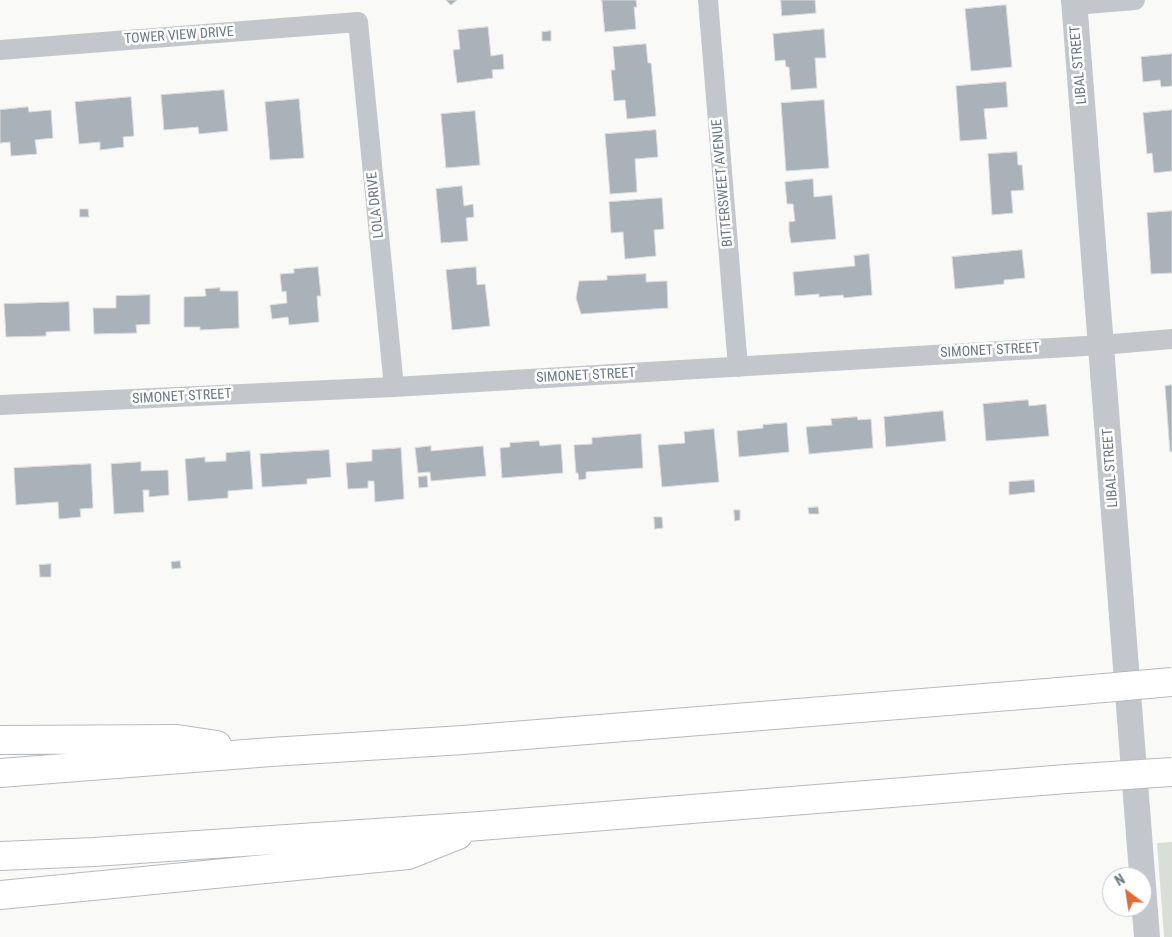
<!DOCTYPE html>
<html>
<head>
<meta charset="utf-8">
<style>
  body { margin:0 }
  #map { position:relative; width:1172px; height:937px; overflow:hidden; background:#f9faf7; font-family:"Roboto Condensed",sans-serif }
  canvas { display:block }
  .north { position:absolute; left:1102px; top:867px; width:50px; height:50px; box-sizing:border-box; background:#fff; border:1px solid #c3c9cf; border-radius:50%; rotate:329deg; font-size:14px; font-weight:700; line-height:20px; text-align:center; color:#697788 }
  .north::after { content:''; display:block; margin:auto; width:18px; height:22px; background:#e2692f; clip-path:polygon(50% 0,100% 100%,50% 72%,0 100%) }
</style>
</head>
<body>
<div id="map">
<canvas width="1172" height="937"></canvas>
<div class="north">N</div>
</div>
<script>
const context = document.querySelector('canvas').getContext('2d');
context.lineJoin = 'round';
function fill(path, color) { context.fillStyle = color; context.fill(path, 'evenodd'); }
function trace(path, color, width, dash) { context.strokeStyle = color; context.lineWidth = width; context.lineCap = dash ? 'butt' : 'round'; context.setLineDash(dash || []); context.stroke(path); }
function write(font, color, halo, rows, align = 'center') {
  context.font = font + ' "Roboto Condensed",sans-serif'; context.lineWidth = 5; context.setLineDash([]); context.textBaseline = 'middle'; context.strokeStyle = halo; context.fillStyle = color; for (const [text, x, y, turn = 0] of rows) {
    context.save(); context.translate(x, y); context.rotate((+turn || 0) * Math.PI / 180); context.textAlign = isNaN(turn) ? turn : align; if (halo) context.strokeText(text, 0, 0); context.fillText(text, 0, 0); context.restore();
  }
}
fill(new Path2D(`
  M1172,842v95h-8l-7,-94z`), '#d9dfd7');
const building = new Path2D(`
  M446,0h11l-6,5z
  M602,0h34l1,7h-3l2,22 -31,3z
  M781,0h34l1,13 -34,3z
  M1006,5l6,62 -41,4 -6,-62z
  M488,27l3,29 12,-2 1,15 -12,1 1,8 -36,5 -4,-33 7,-1 -2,-19z
  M824,29l2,29h-11l2,30 -26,2 -2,-23h-3l-1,-7 -10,1 -2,-27z
  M551,31v10h-9v-9z
  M646,44l2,19h3l5,53 -29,3 -2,-19 -11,1 -3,-31h4l-2,-23z
  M1172,54v32l-11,1 -1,-7 -17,2 -2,-25z
  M1006,82l2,25 -24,2 3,30 -27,2 -4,-55z
  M224,90l4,41 -29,3 -1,-7 -34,3 -3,-35z
  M131,97l3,39 -11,1 1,10 -24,3v-8l-21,2 -4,-42z
  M299,99l5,59 -34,2 -5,-58z
  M824,100l5,68 -43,3 -5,-68z
  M28,107l1,5 22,-2 2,28 -18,2 2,14 -26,2 -1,-14 -10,1v-33z
  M1172,110v61l-18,2 -2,-20 -5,1 -4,-41z
  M475,111l5,54 -34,3 -5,-54z
  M656,130l2,27 -23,2 2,33 -27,2 -5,-60z
  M1017,152l1,13h4l2,25 -13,1 2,22 -21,2 -4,-61z
  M813,179l1,18 18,-2 4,44 -45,4 -2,-11v-10l6,-1 -2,-17h-6l-2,-22z
  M462,186l2,20 9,-2 1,13 -8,1 2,23 -27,2 -5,-54z
  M662,198l2,31 -10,1 2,26 -31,3 -2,-27 -12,1 -2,-31z
  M80,209h8l1,8h-9z
  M1172,211v62l-21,1 -4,-61z
  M1022,250l3,28 -21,2v4l-49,5 -3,-32z
  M869,254l3,41 -28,3 -1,-3 -24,2v-3l-24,2 -2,-24 62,-6 -1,-10z
  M318,267l3,29h-4l2,26 -30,3 -1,-8 -16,2 -2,-14 17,-2 -1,-12 -4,1 -2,-18 14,-1v-4z
  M476,267l1,18 8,-1 5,42 -38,4 -6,-60z
  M646,274v8l21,-1 1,27 -87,6 -5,-16 3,-17 28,-1v-4z
  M220,288v3h18l1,37 -39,2v-3h-16v-30l22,-1 -1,-7z
  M150,295v29l-14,1 1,8 -43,1 -1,-26h23v-12z
  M69,302l1,29 -24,1v4l-40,1 -2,-33z
  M1172,385v66l-2,1 -5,-66z
  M1028,400l1,6 17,-2 3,32 -63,5 -3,-37z
  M943,411l3,30 -60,6 -2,-30z
  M857,417l1,3 13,-1 2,29 -64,6 -3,-27 26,-2 -1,-6z
  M787,423l2,29 -50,5 -2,-26 26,-3v-3z
  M714,429l5,53 -57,5 -4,-42 27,-2 -1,-11z
  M641,434l2,34 -57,4v7l-7,1 -1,-7h-2l-2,-28 18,-1v-6z
  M539,441l1,5 21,-2 2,29 -61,5 -2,-30 10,-1v-4z
  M431,446v5l52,-5 3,30 -55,5 -1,-9 -12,1 -3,-25z
  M401,448l3,51 -29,3 -1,-21h-6v7l-20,1 -2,-26 26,-2v-11z
  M329,450l2,27 -24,2v5l-45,3 -2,-33z
  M250,451l3,38 -25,2v7l-40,3 -3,-42 20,-2v5l21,-1v-8z
  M141,462v9l27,-1 1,25 -20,2v-7h-6l1,22 -30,2 -3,-50z
  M91,464l2,44 -13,1 1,8 -22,2 -1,-17 -42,3 -2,-37z
  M427,476l1,11 -9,1 -1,-11z
  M1034,480l1,12 -26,3v-13z
  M818,507l1,7h-10l-1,-6z
  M734,510h6v10l-5,1z
  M654,517h8l1,11 -8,1z
  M180,561l1,7 -9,1 -1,-7z
  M51,564v13h-11l-1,-12z`);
fill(building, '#a9b1b9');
trace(building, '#dbdcda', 1);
const motorway = new Path2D(`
  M0,740l177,-1 40,6
  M0,773l271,-21 192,-12 596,-48
  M0,856l94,-4 386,-26 586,-47
  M0,895l408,-40 50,-20`);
trace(motorway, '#b7babe', 30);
trace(new Path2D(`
  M708,0l30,367
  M1074,5l61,-5
  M0,50l358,-28 36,365
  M0,405l394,-18 708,-42 70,-6`), '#c3c7cb', 20);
trace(new Path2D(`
  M1074,0l73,937`), '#c3c7cb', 26);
trace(motorway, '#fff', 28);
const motorwayBridge = new Path2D(`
  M1059,692l113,-10
  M1066,779l106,-7`);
trace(motorwayBridge, '#b7babe', 30, []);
trace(motorwayBridge, '#fff', 28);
write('14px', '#697788', '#fff', [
  ["TOWER VIEW DRIVE",179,36,-4],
  ["LIBAL STREET",1079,65,-95],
  ["BITTERSWEET AVENUE",723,183,-95],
  ["LOLA DRIVE",376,205,-96],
  ["SIMONET STREET",990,351,-3],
  ["SIMONET STREET",586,376,-3],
  ["SIMONET STREET",182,397,-3],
  ["LIBAL STREET",1111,468,-94]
]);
</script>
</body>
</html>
